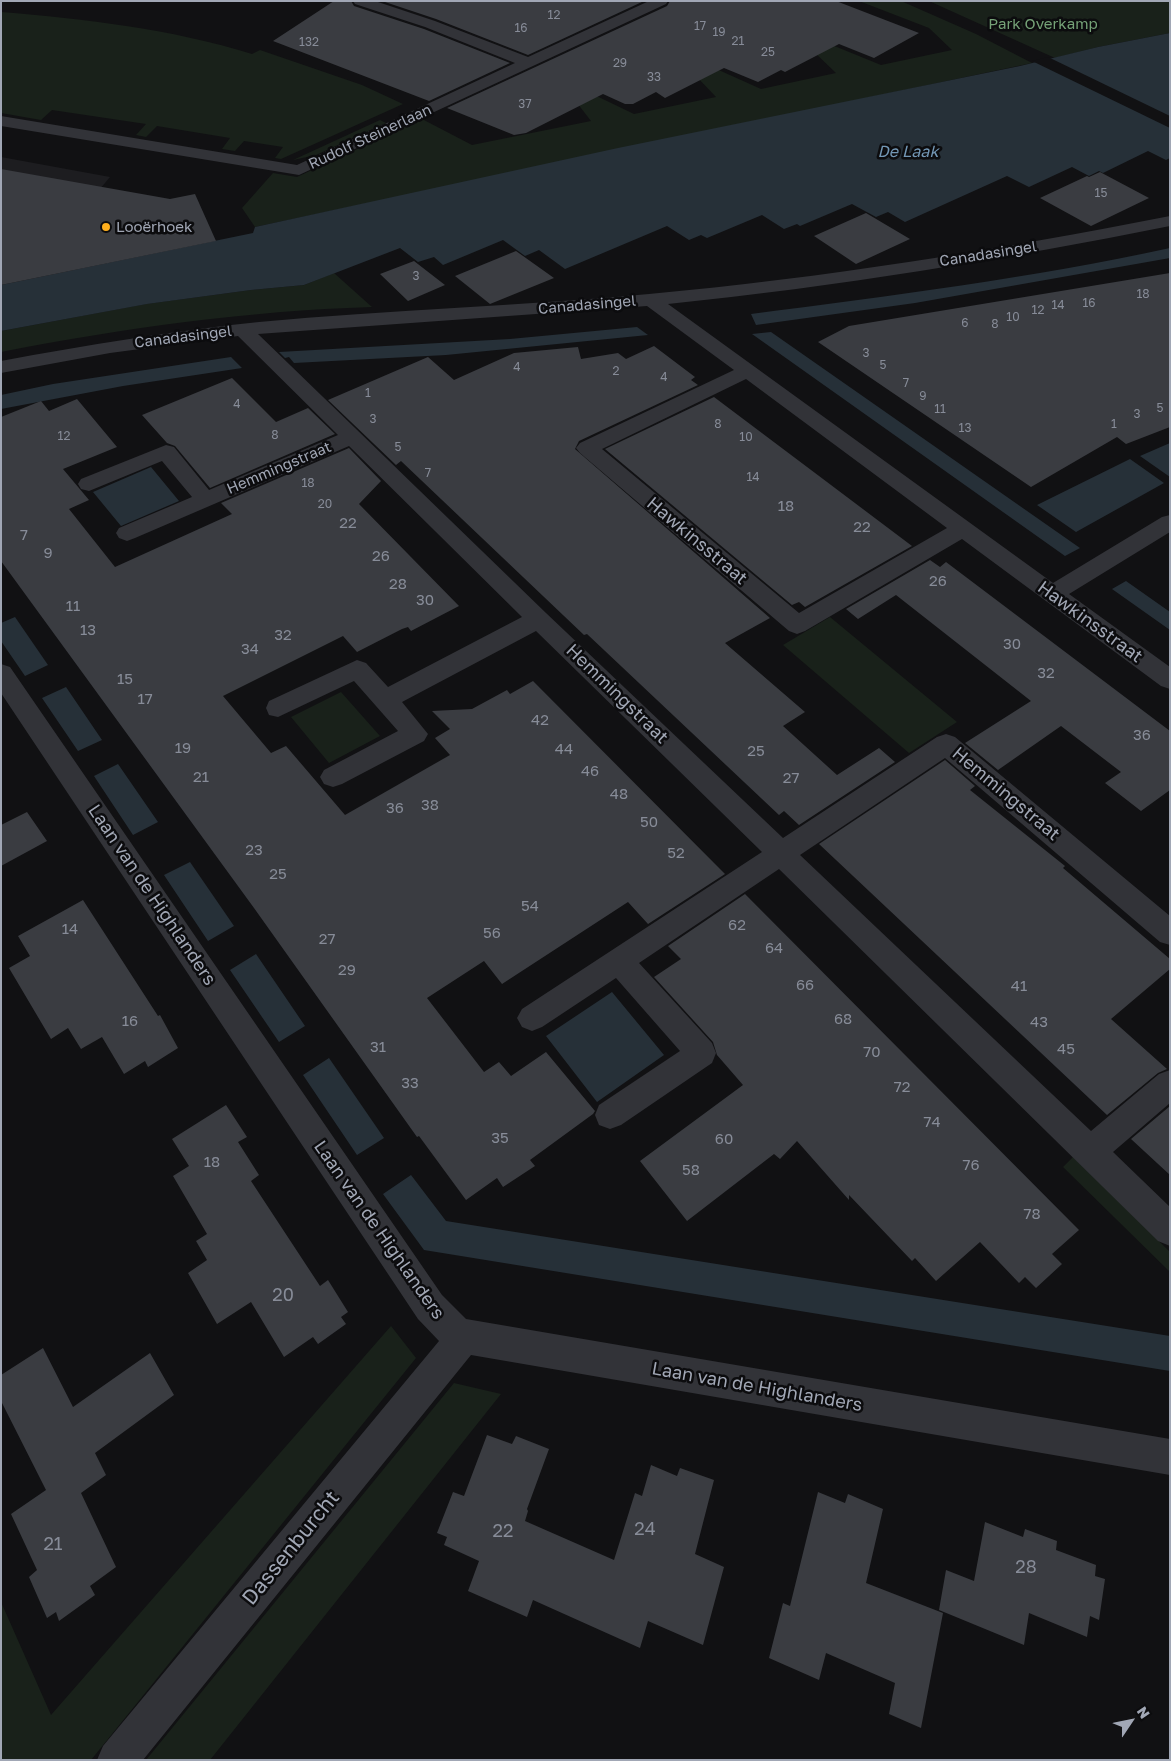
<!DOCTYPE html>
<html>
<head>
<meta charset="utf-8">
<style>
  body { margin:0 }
  #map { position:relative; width:1171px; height:1761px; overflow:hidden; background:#111113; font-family:"Golos Text",sans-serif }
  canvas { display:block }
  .frame { position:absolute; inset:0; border:2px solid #a1a7b5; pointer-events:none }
  .north { position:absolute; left:1106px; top:1696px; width:50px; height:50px; -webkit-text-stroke:4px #0c0c0e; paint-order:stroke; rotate:56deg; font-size:14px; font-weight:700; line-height:20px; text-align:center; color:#a1a7b5 }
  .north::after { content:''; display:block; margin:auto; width:18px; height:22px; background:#a1a7b5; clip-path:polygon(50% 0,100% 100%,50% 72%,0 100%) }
</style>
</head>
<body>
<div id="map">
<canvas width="1171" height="1761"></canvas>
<div class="frame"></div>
<div class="north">N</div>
</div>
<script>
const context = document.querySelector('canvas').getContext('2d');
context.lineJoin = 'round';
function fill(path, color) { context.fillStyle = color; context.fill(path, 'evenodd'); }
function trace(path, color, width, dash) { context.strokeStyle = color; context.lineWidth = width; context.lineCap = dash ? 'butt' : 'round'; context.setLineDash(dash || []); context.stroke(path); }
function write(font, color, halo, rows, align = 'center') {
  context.font = font + ' "Golos Text",sans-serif'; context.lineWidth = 5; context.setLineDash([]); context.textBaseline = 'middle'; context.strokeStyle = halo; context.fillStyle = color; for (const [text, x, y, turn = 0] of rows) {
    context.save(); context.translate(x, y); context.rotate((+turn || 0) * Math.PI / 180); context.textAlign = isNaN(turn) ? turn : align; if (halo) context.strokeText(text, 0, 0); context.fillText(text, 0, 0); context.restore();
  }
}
fill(new Path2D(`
  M1,157l109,20 -51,61 -58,12z`), '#1d1d20');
fill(new Path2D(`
  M724,1l157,64 71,-15 -23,-22 -70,-27h42l75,33 56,29 -777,164 -13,-19 31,-35 24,4 125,-58 50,26 119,-24 -34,-44 77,37 82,-17 -20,-21 -53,-40 118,53 75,-16 -24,-23z
  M929,1h241v32l-72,14 -43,11z
  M1,12c84,7 171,17 251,42l8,-4 102,35 41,19 -122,55 -6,-1 8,-11 -39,-6 -9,10 -13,-2 8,-11 -73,-12 -11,11 -10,-2 10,-11 -94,-14 -11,10 -40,-7z
  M380,120l6,3 -70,32 -23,5z
  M334,273l38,34c-126,4 -248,21 -371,45v-21l145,-27 105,-14 53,-5z
  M830,617l127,105 -48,31 -126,-108z
  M341,692l39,44 -51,27 -38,-46z
  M1073,1157l97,95v20l-107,-105z
  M391,1326l25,32 -325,402h-90v-158l50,113z
  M454,1383l47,11 -291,366h-64z`), '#19211a');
fill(new Path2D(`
  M1170,33v125l-4,2 -18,-9 -45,22 -4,-2 -10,5 -17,-9 -43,20 -22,-11 -102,46 -17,-10 -12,5 -24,-13 -52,22 -3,-2 -13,5 -22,-14 -55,23 -6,-3 -12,5 -22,-14 -102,43 -26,-19 -14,6 -22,-16 -60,25 -9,-8 -16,5 -18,-14 -96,37 -53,5 -104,14 -146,27v-46l252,-52 2,-6 363,-79 402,-82 78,-19z
  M1170,248v10l-255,45 -159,22 -5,-11c140,-18 281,-36 419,-66z
  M637,327l11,8 -202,20 -152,8 -5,-6 -4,1 -6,-6 231,-13z
  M771,332l309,216 -15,8 -313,-222z
  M231,357l11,11 -119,18 -122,23v-14l52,-11z
  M1170,443v34l-30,-21z
  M1130,459l34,24 -88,49 -39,-27z
  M151,467l28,34 -58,25 -28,-34z
  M1126,581l44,31v18l-58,-41z
  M15,617l33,48 -23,11 -24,-35v-18z
  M66,687l36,53 -24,11 -36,-53z
  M118,764l40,58 -25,13 -39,-59z
  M190,862l44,64 -26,15 -44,-66z
  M256,954l49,72 -26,16 -49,-72z
  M612,992l52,63 -67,47 -51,-66z
  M329,1058l55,80 -27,17 -54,-80z
  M411,1175l35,46 724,115v35l-746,-121 -41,-56z`), '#263038');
fill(new Path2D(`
  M1048,57l122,59v12l-138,-67z`), '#111113');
fill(new Path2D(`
  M334,1h17l3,5 70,23 86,34 -81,38 -156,-60z
  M382,1h262l-116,54 -92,-36z
  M670,1h166l83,32 -45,25 -35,-14 -54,28 -4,-2 -23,12 -34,-14 -59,30 -9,-6 -23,12h-8l-22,-10 -77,39 -12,2 -67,-27 220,-102z
  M1,169l169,30 25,-5 21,47 -215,44z
  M1100,172l49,26 -58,28 -51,-28 47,-22 2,1z
  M866,213l44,26 -54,25 -42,-28z
  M516,251l38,27 -64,26 -35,-28z
  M414,261l31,24 -37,16 -28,-27z
  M1170,273v154l-44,17 -9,-7 -86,50 -213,-145 31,-16z
  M654,346l41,31 -4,3 7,5 -119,56 -4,8 195,169 -45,25 80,69 -22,14 54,49 42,-27 16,14 -96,63 -15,-14 -5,4 -192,-181 -3,1 -183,-174 -5,4 -68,-65 100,-43 26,23 60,-27 64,-6 3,12 37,-6 8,6z
  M232,378l44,44 32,-14 27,26 -125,54 -35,-42 -8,-3 -25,-28z
  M714,397l117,88 81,61 -107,61 -6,-5 -7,3 -187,-156z
  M77,399l40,48 -54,22 26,31 -20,9 46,58 117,-53 -11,-11 128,-55 32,33 -22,23 100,102 -48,25 -3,-4 -6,2 -45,23 -14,-16 -120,60 48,57 15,-7 59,69 105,-60 -15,-17 15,-9 -18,-18 40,-2 35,-19 3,4 23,-13 192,193 -77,50 -20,-22 -126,82 -18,-23 -57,37 57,74 15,-10 12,14 35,-24 49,59 -2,3 -63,46 5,6 -32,21 -6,-9 -31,22 -47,-64 -2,1 -163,-229 -253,-347v-144l40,-16 8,10z
  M930,560l10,7 6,-5 224,169v59l-29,21 -36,-28 16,-11 -60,-46 -63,44 -33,-27 66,-42 -135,-106 -38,24 -12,-10z
  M945,760l30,26 -5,4 95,76 -2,2 107,91v10l-59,50 56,50 -9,4 -51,42 -288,-271z
  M27,812l20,29 -46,25v-41z
  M745,894l334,336 -27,24 10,10 -26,24 -11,-11 -6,6 -39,-41 -44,39 -21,-23 -3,3 -63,-66v5l-52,-59 -17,18 -6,-5 -87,67 -47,-60 103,-76 -26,-30 -4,-13 -59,-65 27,-18 -13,-13z
  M83,900l75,116 2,-1 18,33 -30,19 -3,-6 -21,13 -22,-37 -21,12 -13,-21 -17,11 -42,-71 21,-12 -12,-20z
  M226,1105l21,32 -9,5 21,33 -8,6 69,105 8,-6 20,32 -7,5 5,7 -28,20 -5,-7 -29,20 -33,-55 -34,22 -29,-51 19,-13 -11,-19 11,-7 -34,-58 16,-10 -17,-27z
  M1170,1106v69l-39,-36z
  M43,1348l30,59 77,-54 24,42 -79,58 11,22 -25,18 35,74 -26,19 5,9 -36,26 -3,-9 -9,6 -18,-41 8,-7 -26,-56 35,-24 -45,-89v-26z
  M487,1435l25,9 4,-8 33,13 -22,60 1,2 -3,10 89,39 21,-67 7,3 9,-31 26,11 3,-8 34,12 -19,74 29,13 -21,78 -55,-24 -8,27 -107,-48 -6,17 -59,-26 11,-30 -35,-16 3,-8 -10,-4 16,-41 11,4z
  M818,1492l27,11 3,-9 35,15 -17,74 77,30 -22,115 -32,-14 6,-31 -69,-30 -7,27 -50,-22 14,-55 7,3z
  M985,1522l38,15 2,-8 32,12 -1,9 40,15 -1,11 10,3 -6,41 -9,-4 -3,21 -58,-24 -5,32 -85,-35 7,-40 28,11z`), '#3a3c41');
fill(new Path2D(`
  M353,1h22l60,20 93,36 121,-56h19l-2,3 -367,171 -298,-49v-10l296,49 218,-102 -90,-36 -70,-23z
  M1170,216v10c-166,33 -333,61 -502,78l385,279 109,-66 8,-2v17l-101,62 101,73v22l-9,-3 -199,-147 -157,92 -8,3 -8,-3 -209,-178 -4,-5 4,-5 154,-73 -87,-64 -389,28 288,279 237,225 154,-101 9,-3 9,3 215,179v29l-10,-3 -215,-184 -145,97 291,276 68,-57 11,-4v33l-57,49 57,55v39l-12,-5 -379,-372 -140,94 73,80 4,10 -4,10 -91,62 -11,4 -11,-4 -4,-10 4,-10 81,-54 -64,-73 -74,49 -10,4 -10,-4 -5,-9 5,-9 240,-157 -226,-221 -134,71 26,32 -4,7 -82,43 -9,3 -9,-3 -4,-7 4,-7 74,-39 -44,-50 -76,36 -9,-2 -3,-7 3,-7 88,-41 9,3 22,24 134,-70 -173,-171 -214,92 -8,3 -8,-3 -3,-5 3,-5 73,-31 -30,-36 -73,30 -8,-2 -3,-5 3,-5 85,-34 8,2 35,43 129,-55 -100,-99 -128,17 -109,20v-12c86,-16 171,-30 258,-39 130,-12 260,-16 390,-28 175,-16 348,-44 521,-78zM746,379l201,149 -148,85 -197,-164z
  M1,664l9,3 432,628 24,24 704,120v36l-699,-120 -328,405h-46l6,-14 336,-405 -21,-22 -417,-626z`), '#323338');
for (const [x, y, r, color] of [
  [106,227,5,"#ffaf1d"]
]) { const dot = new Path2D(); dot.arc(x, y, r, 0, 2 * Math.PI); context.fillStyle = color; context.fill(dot); trace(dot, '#0c0c0e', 2); }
write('12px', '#878c98', null, [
  ["12",554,15],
  ["17",700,26],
  ["16",521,28],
  ["19",719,32],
  ["21",738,41],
  ["132",309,42],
  ["25",768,52],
  ["29",620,63],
  ["33",654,77],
  ["37",525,104],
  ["15",1101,193],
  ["3",416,276],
  ["18",1143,294],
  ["16",1089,303],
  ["14",1058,305],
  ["12",1038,310],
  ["10",1013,317],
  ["6",965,323],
  ["8",995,324],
  ["3",866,353],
  ["5",883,365],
  ["4",517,367],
  ["2",616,371],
  ["4",664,377],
  ["7",906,383],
  ["1",368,393],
  ["9",923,396],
  ["4",237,404],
  ["5",1160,408],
  ["11",940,409],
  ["3",1137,414],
  ["3",373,419],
  ["8",718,424],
  ["1",1114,424],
  ["13",965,428],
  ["8",275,435],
  ["12",64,436],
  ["10",746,437],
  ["5",398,447],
  ["7",428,473],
  ["14",753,477],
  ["18",308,483],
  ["20",325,504]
]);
write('15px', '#75a277', '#0c0c0e', [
  ["Park Overkamp",1043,24]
]);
write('15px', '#a1a7b5', '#0c0c0e', [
  ["Rudolf Steinerlaan",370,137,-25],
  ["Canadasingel",988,254,-9],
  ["Canadasingel",587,305,-5],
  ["Canadasingel",183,337,-7],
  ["Hemmingstraat",279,468,-23]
]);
write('15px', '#a1a7b5', '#0c0c0e', [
  ["Looërhoek",116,227]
], 'left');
write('15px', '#878c98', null, [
  ["18",786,506],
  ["22",348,523],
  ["22",862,527],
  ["7",24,535],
  ["9",48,553],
  ["26",381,556],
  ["26",938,581],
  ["28",398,584],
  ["30",425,600],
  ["11",73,606],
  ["13",88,630],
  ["32",283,635],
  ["30",1012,644],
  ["34",250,649],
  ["32",1046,673],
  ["15",125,679],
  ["17",145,699],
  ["42",540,720],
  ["36",1142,735],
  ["19",183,748],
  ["44",564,749],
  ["25",756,751],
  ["46",590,771],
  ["21",201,777],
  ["27",791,778],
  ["48",619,794],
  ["38",430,805],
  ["36",395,808],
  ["50",649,822],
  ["23",254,850],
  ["52",676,853],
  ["25",278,874],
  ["54",530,906],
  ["62",737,925],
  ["14",70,929],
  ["56",492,933],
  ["27",327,939],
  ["64",774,948],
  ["29",347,970],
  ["66",805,985],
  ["41",1019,986],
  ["68",843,1019],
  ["16",130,1021],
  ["43",1039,1022],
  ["31",378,1047],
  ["45",1066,1049],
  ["70",872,1052],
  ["33",410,1083],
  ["72",902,1087],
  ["74",932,1122],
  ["35",500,1138],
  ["60",724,1139],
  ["18",212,1162],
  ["76",971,1165],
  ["58",691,1170],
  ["78",1032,1214]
]);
write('italic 16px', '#7397b5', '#0c0c0e', [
  ["De Laak",908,152]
]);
write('18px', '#a1a7b5', '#0c0c0e', [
  ["Hawkinsstraat",697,541,40],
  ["Hawkinsstraat",1090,622,36],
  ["Hemmingstraat",617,694,44],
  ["Hemmingstraat",1006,794,40],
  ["Laan van de Highlanders",152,895,56],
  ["Laan van de Highlanders",379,1230,55],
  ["Laan van de Highlanders",757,1387,10]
]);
write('18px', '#878c98', null, [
  ["20",283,1295],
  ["24",645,1529],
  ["22",503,1531],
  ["21",53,1544],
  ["28",1026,1567]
]);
write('21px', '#a1a7b5', '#0c0c0e', [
  ["Dassenburcht",291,1548,-51]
]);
</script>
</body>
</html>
